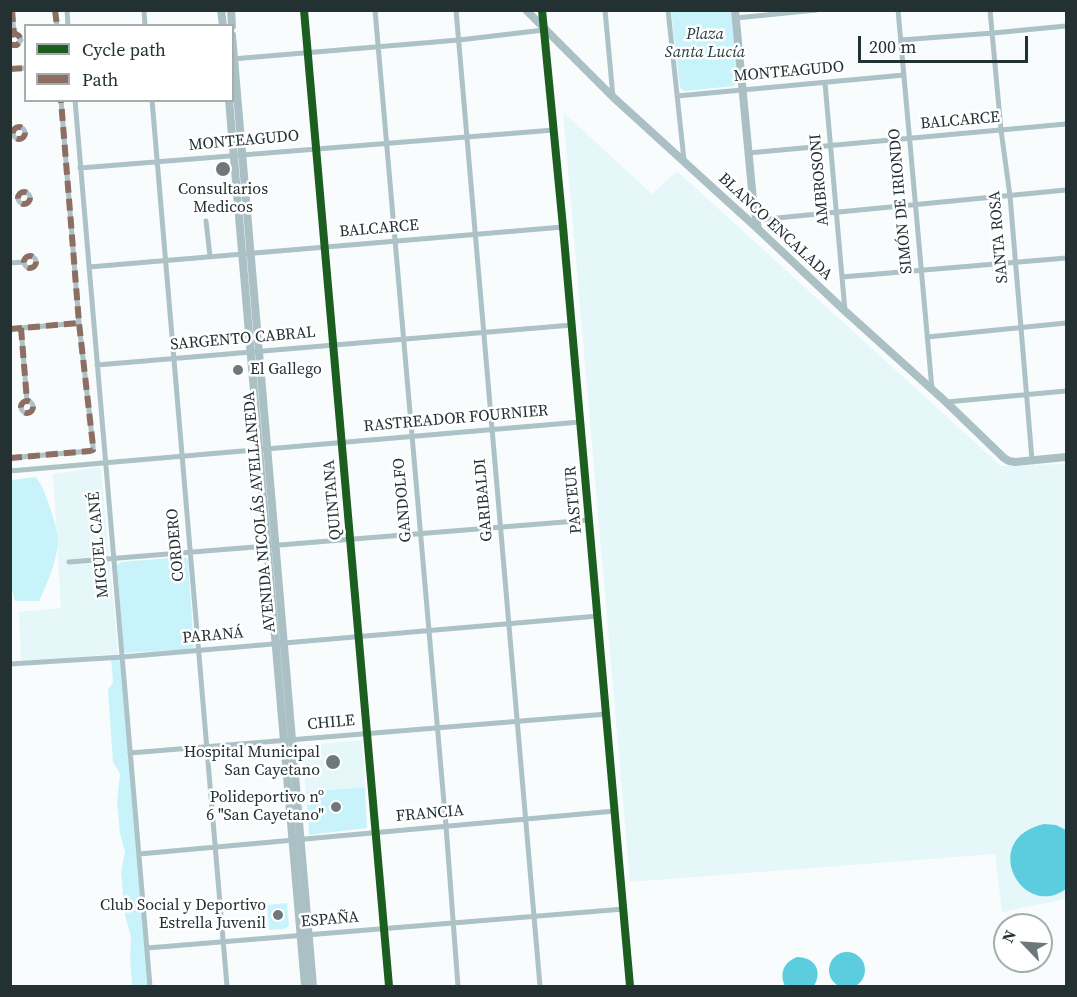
<!DOCTYPE html>
<html>
<head>
<meta charset="utf-8">
<style>
  body { margin:0 }
  #map { position:relative; width:1077px; height:997px; overflow:hidden; background:#f8fcfd; font-family:"Source Serif 4",serif }
  canvas { display:block }
  .frame { position:absolute; inset:0; border:12px solid #233133; pointer-events:none }
  .legend { position:absolute; left:24px; top:24px; width:210px; height:78px; box-sizing:border-box; background:#fff; border:2px solid #a7adad; margin:0; padding:8px 10px; list-style:none; font-size:18px; color:#233133 }
  .legend li { display:flex; align-items:center; gap:12px; height:30px }
  .legend b { width:30px; border:2px solid #a7adad }
  .north { position:absolute; left:993px; top:913px; width:60px; height:60px; box-sizing:border-box; background:#fff; border:2px solid #a7adad; border-radius:50%; rotate:295deg; font-size:16px; font-weight:700; line-height:24px; text-align:center; color:#233133 }
  .north::after { content:''; display:block; margin:auto; width:21px; height:27px; background:#6e787a; clip-path:polygon(50% 0,100% 100%,50% 72%,0 100%) }
  .scale { position:absolute; left:858px; top:36px; width:170px; height:27px; box-sizing:border-box; border:3px solid #233133; border-top:0; padding-left:8px; font-size:18px; line-height:21px; white-space:nowrap; color:#233133; -webkit-text-stroke:4px #fff; paint-order:stroke }
</style>
</head>
<body>
<div id="map">
<canvas width="1077" height="997"></canvas>
<div class="frame"></div>
<ul class="legend">
<li><b style="height:8px;background:#1b5e20"></b>Cycle path</li>
<li><b style="height:8px;background:#8d6e63"></b>Path</li>
</ul>
<div class="north">N</div>
<div class="scale">200 m</div>
</div>
<script>
const context = document.querySelector('canvas').getContext('2d');
context.lineJoin = 'round';
function fill(path, color) { context.fillStyle = color; context.fill(path, 'evenodd'); }
function trace(path, color, width, dash) { context.strokeStyle = color; context.lineWidth = width; context.lineCap = dash ? 'butt' : 'round'; context.setLineDash(dash || []); context.stroke(path); }
function write(font, color, halo, rows, align = 'center') {
  context.font = font + ' "Source Serif 4",serif'; context.lineWidth = 5; context.setLineDash([]); context.textBaseline = 'middle'; context.strokeStyle = halo; context.fillStyle = color; for (const [text, x, y, turn = 0] of rows) {
    context.save(); context.translate(x, y); context.rotate((+turn || 0) * Math.PI / 180); context.textAlign = isNaN(turn) ? turn : align; if (halo) context.strokeText(text, 0, 0); context.fillText(text, 0, 0); context.restore();
  }
}
fill(new Path2D(`
  M563,112l89,82 25,-23 324,295 65,-2v435l-64,13 -7,-58 -365,28z
  M101,467l17,187 -97,7 -2,-49 42,-4 -8,-134z
  M362,740l3,47 -59,5 -4,-41 6,-1v-5z`), '#e6f7fa');
fill(new Path2D(`
  M671,11h61l6,68 -4,7 -49,5 -3,-1 -2,-3z
  M35,477c7,7 10,16 13,25 4,12 10,28 10,41 -2,20 -11,41 -19,58h-24l-5,-19 1,-102z
  M183,557l4,1 1,2 6,87 -4,2 -65,4 -1,-2 -7,-86 4,-3z
  M122,657l28,329h-18l-2,-28 1,-21 -6,-22 -4,-43 4,-20 -5,-19 -3,-31 3,-28 -7,-12 -5,-72 5,-8 -2,-24z
  M365,787l2,41 -58,7 -3,-43z
  M287,903l2,23 -5,3 -15,1 -2,-25z`), '#c9f3fb');
fill(new Path2D(`
  M1044,824l12,1 10,5v59c-44,32 -88,-50 -22,-65z
  M829 970a18 18 0 1 1 36 0a18 18 0 1 1-36 0Z
  M797,957c18,0 26,14 17,29h-29c-6,-13 -1,-24 12,-29z`), '#5ccdde');
trace(new Path2D(`
  M12,10l2,24
  M55,10l2,16
  M67,10l1,16
  M144,10l1,16
  M304,10l85,976
  M375,10l71,816 12,160
  M456,10l84,976
  M542,10l21,217 67,759
  M605,10l8,87
  M668,10l16,150
  M898,10l34,379
  M990,10l11,120 9,66 22,264
  M736,18l80,-8
  M10,35l6,-1 3,2 2,4 -4,5h-4l-3,-1
  M901,40l92,-7 73,-7
  M232,59l227,-19 85,-10
  M10,69l16,-1
  M825,83l20,228
  M677,96l227,-21
  M75,100l75,886
  M152,100l75,886
  M13 133a6 6 0 1 1 12 0a6 6 0 1 1-12 0Z
  M748,153l318,-29
  M80,168l474,-38
  M18 198a6 6 0 1 1 12 0a6 6 0 1 1-12 0Z
  M756,220l310,-30
  M206,221l4,35
  M24 262a6 6 0 1 1 12 0a6 6 0 1 1-12 0Z
  M10,263l14,-1
  M89,267l474,-40
  M842,277l224,-19
  M21,328l6,73
  M10,329l69,-6
  M927,337l139,-14
  M97,365l475,-40
  M21 407a6 6 0 1 1 12 0a6 6 0 1 1-12 0Z
  M946,402l120,-11
  M10,458l80,-7 3,-1v-4l-14,-123 -18,-223
  M10,471l570,-49
  M69,562l520,-42
  M10,664l112,-7 476,-41
  M130,753l477,-39
  M139,854l476,-43
  M147,948l477,-39`), '#acc2c6', 5);
trace(new Path2D(`
  M221,10l2,16
  M231,10l1,16
  M526,10l87,87 145,132 87,82 101,91 58,56 5,3 6,1 51,-5
  M735,10l18,190 5,29
  M232,35l81,951
  M229,100l76,886`), '#abc0c5', 8);
trace(new Path2D(`
  M12,10l2,24
  M55,10l2,16
  M10,35l6,-1 3,2 2,4 -4,5h-4l-3,-1
  M10,69l16,-1
  M13 133a6 6 0 1 1 12 0a6 6 0 1 1-12 0Z
  M18 198a6 6 0 1 1 12 0a6 6 0 1 1-12 0Z
  M24 262a6 6 0 1 1 12 0a6 6 0 1 1-12 0Z
  M21,328l6,73
  M10,329l69,-6
  M21 407a6 6 0 1 1 12 0a6 6 0 1 1-12 0Z
  M10,458l80,-7 3,-1v-4l-14,-123 -18,-223`), '#8d6e63', 6, [12, 6]);
trace(new Path2D(`
  M304,10l85,976
  M542,10l21,217 67,759`), '#1b5e20', 8);
for (const [x, y, r, color] of [
  [223,169,8,"#6e787a"],
  [238,370,6,"#6e787a"],
  [333,762,8,"#6e787a"],
  [336,807,6,"#6e787a"],
  [278,915,6,"#6e787a"]
]) { const dot = new Path2D(); dot.arc(x, y, r, 0, 2 * Math.PI); context.fillStyle = color; context.fill(dot); trace(dot, '#fff', 2); }
write('italic 16px', '#1f373b', '#fff', [
  ["Plaza",705,35],
  ["Santa Lucía",705,53]
]);
write('16px', '#233133', '#fff', [
  ["MONTEAGUDO",789,72,-5],
  ["BALCARCE",960,121,-5],
  ["MONTEAGUDO",244,141,-5],
  ["AMBROSONI",820,180,-95],
  ["SIMÓN DE IRIONDO",901,201,-95],
  ["BLANCO ENCALADA",775,227,43],
  ["BALCARCE",379,229,-5],
  ["SANTA ROSA",999,237,-95],
  ["SARGENTO CABRAL",243,339,-5],
  ["RASTREADOR FOURNIER",456,419,-5],
  ["QUINTANA",333,500,-95],
  ["GANDOLFO",403,500,-95],
  ["GARIBALDI",484,500,-95],
  ["PASTEUR",574,500,-95],
  ["AVENIDA NICOLÁS AVELLANEDA",260,512,-95],
  ["MIGUEL CANÉ",99,545,-95],
  ["CORDERO",176,545,-95],
  ["PARANÁ",213,636,-5],
  ["CHILE",331,723,-5],
  ["FRANCIA",430,814,-5],
  ["ESPAÑA",330,920,-5]
]);
write('16px', '#233133', '#fff', [
  ["Consultarios",223,190,"center"],
  ["Medicos",223,208,"center"],
  ["El Gallego",250,370,"left"],
  ["Hospital Municipal",320,753],
  ["San Cayetano",320,771],
  ["Polideportivo nº",324,798],
  ["6 \"San Cayetano\"",324,816],
  ["Club Social y Deportivo",266,906],
  ["Estrella Juvenil",266,924]
], 'right');
</script>
</body>
</html>
